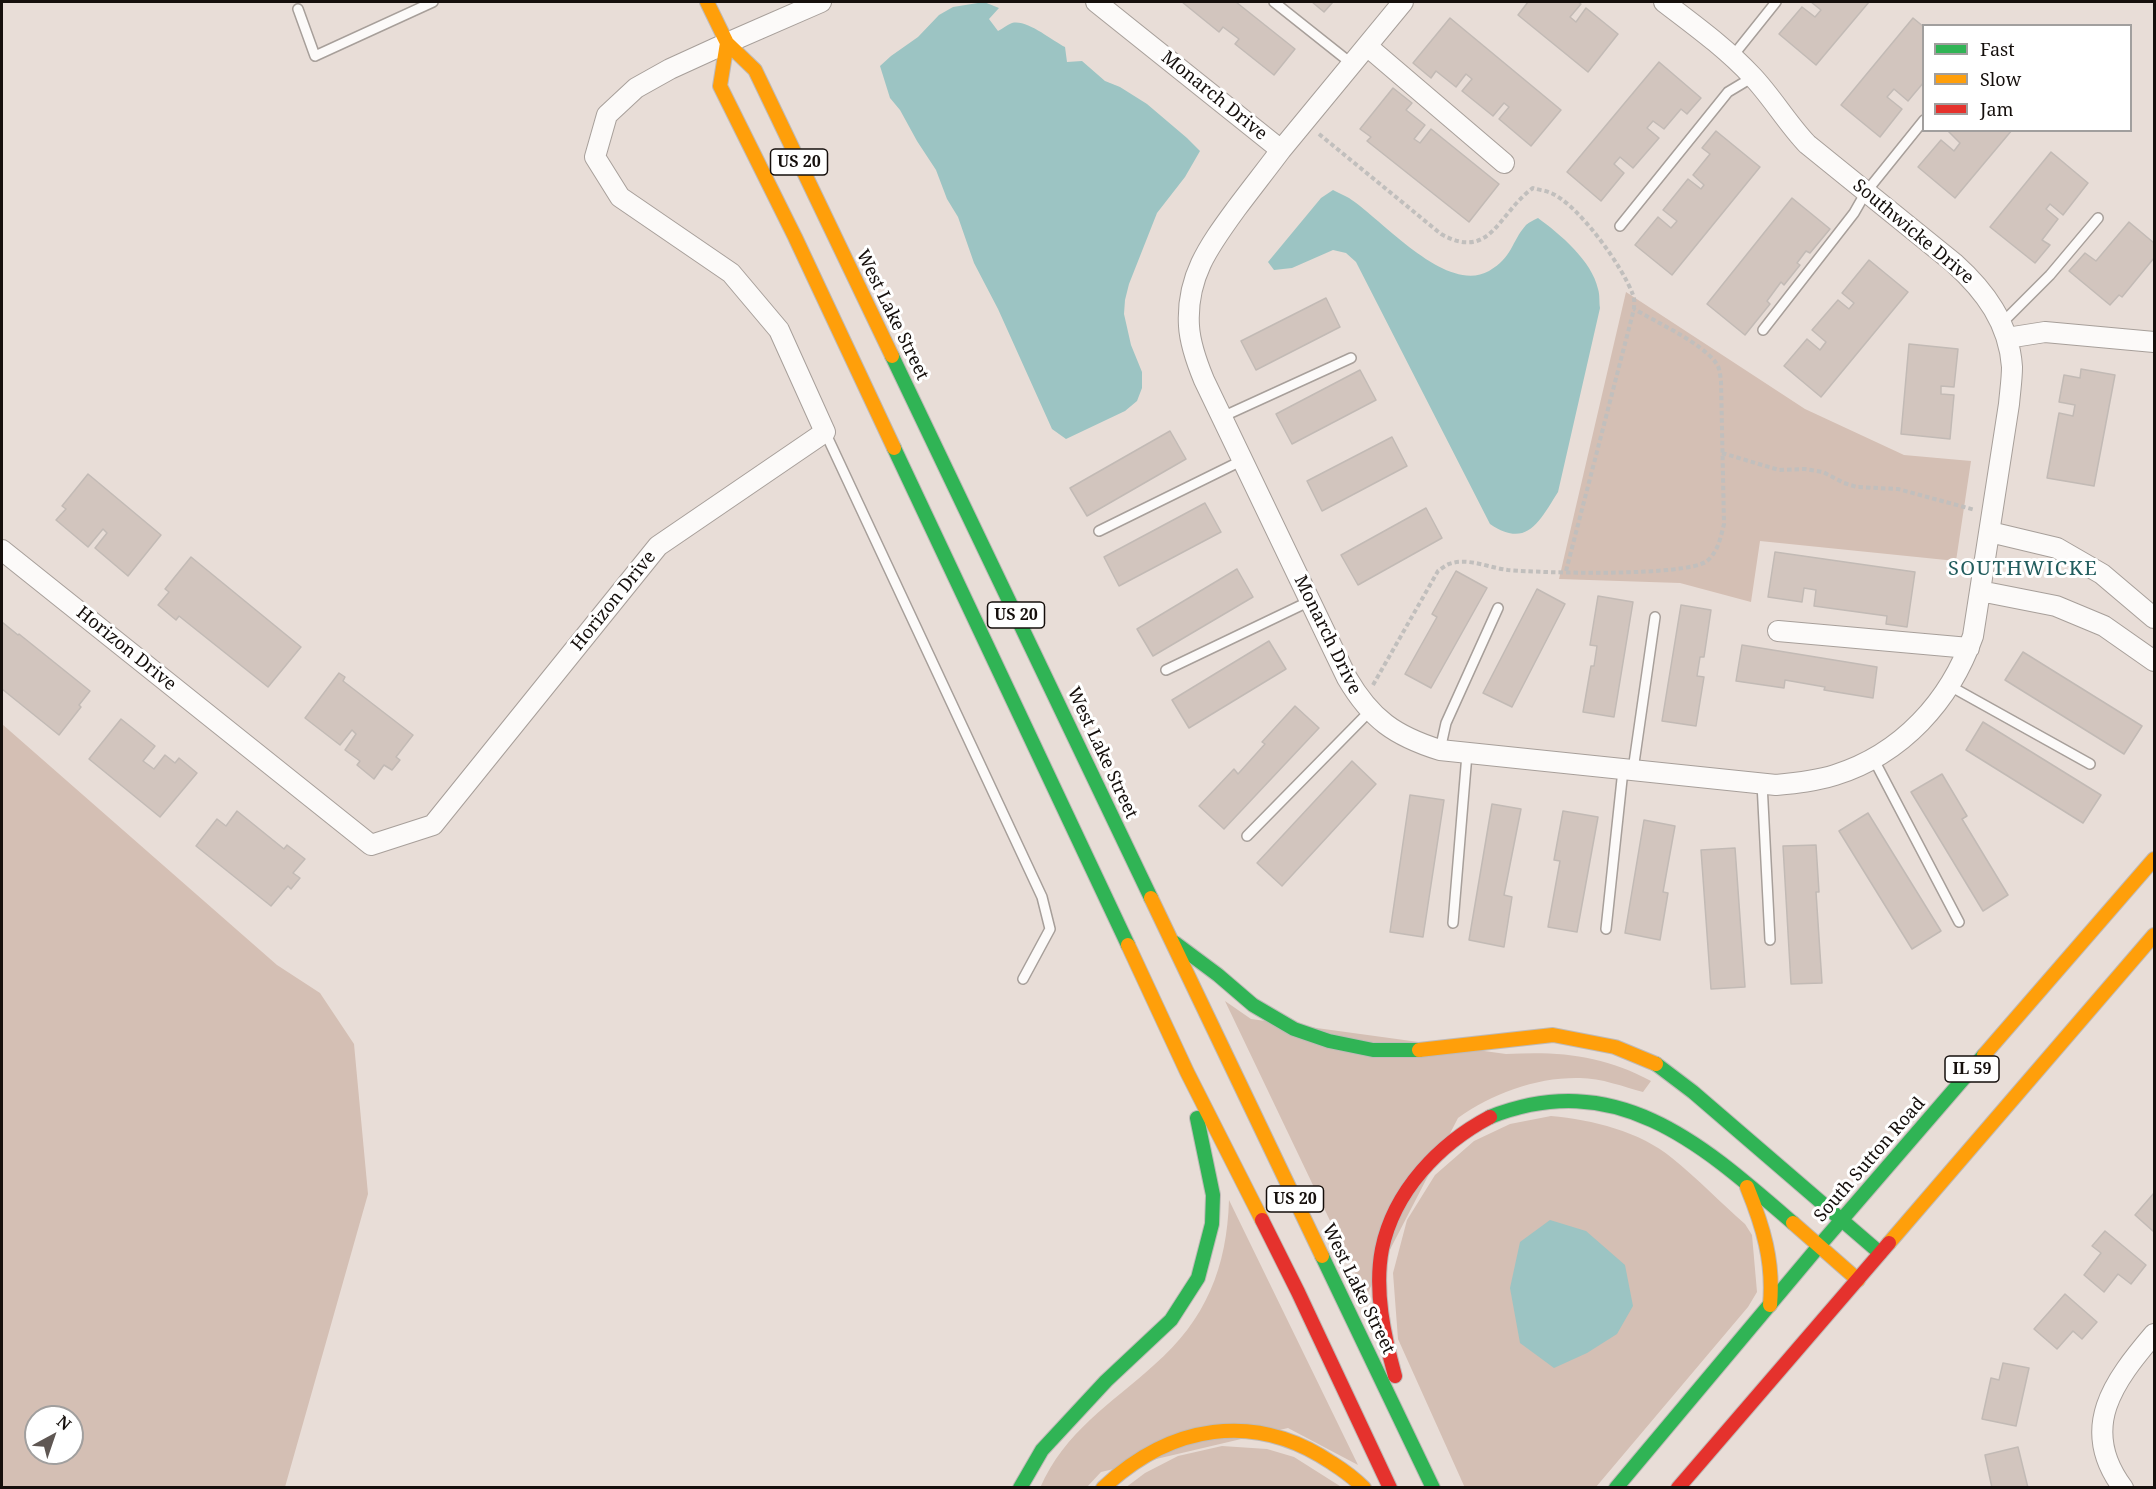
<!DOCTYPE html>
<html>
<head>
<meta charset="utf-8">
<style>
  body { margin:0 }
  #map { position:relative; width:2156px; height:1489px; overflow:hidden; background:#e8ddd7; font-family:"Noto Serif",serif }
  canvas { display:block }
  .frame { position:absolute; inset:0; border:3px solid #150f0c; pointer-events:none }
  .legend { position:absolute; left:1922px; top:24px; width:210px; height:108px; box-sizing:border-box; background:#fff; border:2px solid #a19f9e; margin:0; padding:8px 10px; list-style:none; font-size:18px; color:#150f0c }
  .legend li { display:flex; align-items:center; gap:12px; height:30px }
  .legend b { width:30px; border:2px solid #a19f9e }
  .north { position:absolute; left:24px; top:1405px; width:60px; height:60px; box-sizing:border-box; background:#fff; border:2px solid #a19f9e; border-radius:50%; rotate:40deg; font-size:16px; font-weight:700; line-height:24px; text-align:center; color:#150f0c }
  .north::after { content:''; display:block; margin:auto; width:21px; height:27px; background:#5f5753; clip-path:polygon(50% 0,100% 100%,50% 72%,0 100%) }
</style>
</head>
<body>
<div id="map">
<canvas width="2156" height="1489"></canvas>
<div class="frame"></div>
<ul class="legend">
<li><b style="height:8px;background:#30b455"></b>Fast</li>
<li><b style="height:8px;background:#ff9f0a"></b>Slow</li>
<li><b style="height:8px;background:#e5322d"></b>Jam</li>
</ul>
<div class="north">N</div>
</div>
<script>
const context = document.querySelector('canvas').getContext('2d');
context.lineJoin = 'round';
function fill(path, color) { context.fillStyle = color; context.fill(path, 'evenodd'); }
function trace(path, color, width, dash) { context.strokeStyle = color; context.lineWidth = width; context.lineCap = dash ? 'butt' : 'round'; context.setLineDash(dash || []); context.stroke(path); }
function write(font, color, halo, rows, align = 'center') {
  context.font = font + ' "Noto Serif",serif'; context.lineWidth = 6; context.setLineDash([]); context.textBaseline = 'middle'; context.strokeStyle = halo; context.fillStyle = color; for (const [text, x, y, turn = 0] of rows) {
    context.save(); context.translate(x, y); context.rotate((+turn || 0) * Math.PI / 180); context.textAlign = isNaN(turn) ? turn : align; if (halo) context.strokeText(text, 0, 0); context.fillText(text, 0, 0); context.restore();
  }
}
fill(new Path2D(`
  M1626,292l179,117 99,46 67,6 -15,100 -196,-20 -9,61 -71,-19 -121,-4z
  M2,724l275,241 43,28 34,51 14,150 -83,293h-283zM36,1417h36v36h-36z
  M1225,1001l26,18 255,35c54,-3 97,1 145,27l-8,11c-19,-5 -42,-14 -63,-14 -43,-1 -87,15 -122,40l-92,178z
  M1551,1116c42,4 88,15 121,42 26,21 49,45 73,66l7,11 5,57 -9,15 -152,180 -131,1 -67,-149 -5,-66 14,-53 28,-45 39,-34 36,-17z
  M1229,1200l129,265 -70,-37 -187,44 -14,15 -47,1c25,-57 71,-84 114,-123 52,-45 73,-98 75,-165z
  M1222,1446l45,3 27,8 49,31h-218l20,-15 33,-17z`), '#d4bfb4');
fill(new Path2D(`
  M984,2l15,6 -10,11 9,12c4,-2 9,-6 14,-8 15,-4 39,17 53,24l2,15 15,-1 23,20 15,6 27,17 40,34 13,13 -15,26 -28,36 -28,71 -4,16 -1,14 7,31 11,27v16l-5,13 -12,10 -59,28 -14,-10 -54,-120 -24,-46 -16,-46 -11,-18 -11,-29 -19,-29 -17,-31 -10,-12 -10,-32 11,-10 27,-19 21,-22 14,-8z
  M1333,190c5,3 11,5 16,8 34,22 97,97 140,73 24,-14 22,-29 37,-46 3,-3 8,-5 12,-7 22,16 54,43 60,71 2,6 1,13 2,19l-42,184c-19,30 -31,57 -68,32l-134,-262 -10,-9 -13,-3 -41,18 -18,2 -6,-8 53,-64z
  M1550,1220l36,11 39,34 8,41 -16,28 -30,19 -33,15 -34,-25 -10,-55 10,-46z`), '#9cc4c3');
const building = new Path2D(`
  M1182,2h54l59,47 -21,26 -39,-31 4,-5 -16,-12 -4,5z
  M1312,2h21l-9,10z
  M1528,2h50l3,2 -11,13 6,5 10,-14 32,26 -30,38 -70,-57z
  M1811,2h58l-53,63 -37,-31 23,-27 13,10 6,-7z
  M1450,18l111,92 -30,36 -32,-27 10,-12 -5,-4 -11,13 -31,-25 10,-12 -6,-5 -10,13 -20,-16 -5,7 -18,-15z
  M1913,18l11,9v55l-16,19 -14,-12 -7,8 15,12 -22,28 -39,-32z
  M1659,62l42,36 -14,16 -6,-5 -17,20 -11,-8 -6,7 12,10 -26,30 -13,-11 -6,7 10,9 -23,28 -34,-29z
  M1393,88l19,15 -6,7 19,15 -11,14 6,4 11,-14 68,55 -30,38 -102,-81 4,-4 -11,-8z
  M1947,130h65l-57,68 -37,-31 23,-27 13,11 6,-8z
  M1716,131l44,36 -88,108 -37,-30 23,-28 13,11 6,-7 -14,-11 25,-31 13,10 3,-4 -11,-10 17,-21 -8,-6z
  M2051,152l37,31 -25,32 -13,-11 -4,5 12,10 -16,21 8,5 -15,18 -45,-36z
  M1792,198l38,31 -20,24 -4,-2 -9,12 3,2 -16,20 -3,-3 -14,19 3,3 -25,31 -38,-31z
  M2129,222l25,21v15l-32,39 -3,-2 -9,10 -41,-34 16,-18 11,8z
  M1869,260l39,32 -87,105 -37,-31 23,-27 13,11 6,-8 -14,-12 26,-30 11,9 5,-6 -12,-10z
  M1326,298l14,29 -84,43 -15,-29z
  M1909,344l49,5 -4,38 -13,-1v8l13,1 -4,44 -49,-5z
  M2081,369l34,6 -21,111 -47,-8 12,-65 14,3 2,-11 -16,-3 5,-27 16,3z
  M1360,370l16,30 -84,44 -16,-30z
  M1170,431l16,28 -99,57 -17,-28z
  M1392,437l15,29 -85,45 -15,-30z
  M88,474l73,61 -33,41 -33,-28 12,-15 -4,-4 -15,18 -32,-27 10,-11 -4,-3z
  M1205,503l16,29 -102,54 -15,-29z
  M1426,508l16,30 -84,47 -17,-30z
  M1775,552l140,20 -8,55 -21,-3 1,-8 -73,-10 2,-16 -12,-2 -2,14 -34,-5z
  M191,557l110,90 -33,40 -89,-71 -3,4 -18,-15 11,-13 -4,-3z
  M1237,569l16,28 -100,59 -16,-27z
  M1456,571l31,17 -56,100 -26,-14 32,-57 -5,-3z
  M1537,589l28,15 -53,103 -29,-14z
  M1598,596l35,6 -19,115 -31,-5 8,-46h3l3,-20 -7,-1z
  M1681,605l30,5 -7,47h-4l-3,19 7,1 -8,49 -34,-5z
  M2,622l16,13 1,-1 71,57 -11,14 2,2 -22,28 -57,-46z
  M1269,641l17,28 -97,59 -17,-28z
  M1742,645l135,22 -4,31 -49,-8 1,-3 -40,-7 -1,8 -48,-7z
  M2023,652l119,74 -18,28 -119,-74z
  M339,673l6,4 -2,4 70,54 -17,22 4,3 -8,10 -8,-5 -10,14 -17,-14 3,-4 -15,-11 11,-16 -4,-4 -12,15 -35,-27z
  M1295,706l24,22 -95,101 -25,-23 35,-37 4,5 27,-30 -3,-2z
  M121,719l34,27 -12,15 11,8 11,-14 10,8 4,-5 18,15 -37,44 -71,-58z
  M1983,722l118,73 -18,28 -117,-73z
  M1352,761l24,23 -94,102 -25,-23z
  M1942,774l25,42 -5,3 46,76 -25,16 -72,-119z
  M1410,795l34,5 -21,137 -33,-5z
  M1492,804l29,5 -17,86 8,2 -8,50 -35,-7z
  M237,811l47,38 3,-4 18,14 -12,14 7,5 -9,11 -3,-3 -17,20 -75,-60 21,-27 9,7z
  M1563,811l35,6 -21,115 -29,-5 12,-66 -6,-1z
  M1868,813l73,118 -29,18 -73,-118z
  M1644,820l31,6 -12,66 5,1 -8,47 -35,-7z
  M1816,845l3,47h-3l6,91 -31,1 -8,-138z
  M1735,848l10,139 -34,2 -10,-139z
  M2154,1193v39l-19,-17z
  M2105,1231l41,34 -15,19 -13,-10 -14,18 -20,-17 17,-22 -9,-7z
  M2065,1294l32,28 -15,17 -9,-8 -16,18 -23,-20z
  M2003,1363l26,5 -13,58 -34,-7 9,-41 8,2z
  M2018,1447l10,41h-36l-7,-33z`);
fill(building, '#d2c5be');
trace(building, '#c2bab5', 1.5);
const lane = new Path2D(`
  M1274,2l78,62
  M298,9l17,47 118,-54
  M1732,57l44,-55
  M1620,226l108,-134 25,-15
  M2001,324l49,-49 48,-57
  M1763,330l91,-117 12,-21 58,-72
  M1222,417l129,-59
  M825,432l217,465 8,32 -27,50
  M1099,531l144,-71
  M1166,670l144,-69
  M1950,686l140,78
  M1440,750l6,-27 52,-115
  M1873,758l86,164
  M1633,770l22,-153
  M1762,783l8,157
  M1247,836l123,-125
  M1453,923l14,-169
  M1606,929l17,-159`);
const street = new Path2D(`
  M1096,2l185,148c-15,20 -30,39 -45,59 -27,37 -50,68 -47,117 1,18 8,37 15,54l143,298c24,41 48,58 93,72l336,35c20,-2 40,-4 59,-10 67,-21 115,-74 138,-139l36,-232c1,-12 3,-25 3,-37 -3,-44 -27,-76 -58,-104l-147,-119c-20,-21 -35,-47 -55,-68 -26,-28 -58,-51 -88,-74
  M1367,46l137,117
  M1281,150l122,-148
  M2007,338l38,-6 109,10
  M1990,532l67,16 45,26 52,44
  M2,550l369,295 62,-20 225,-279 167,-114 -46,-102 -48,-57 -111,-76 -25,-40 12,-42 29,-27 34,-19 57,-26 94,-41
  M1980,591l76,15 48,20 50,35
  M1778,631l191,17
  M2123,1488c-45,-60 -9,-107 31,-154`);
const fast = new Path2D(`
  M892,356l259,542
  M894,448l234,497
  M1175,943l43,32 35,30 41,24 35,12 44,9h46
  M1656,1064l37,28 187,161
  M1490,1117c127,-50 212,27 303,106
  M1322,1256l111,232
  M1020,1488l22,-38 64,-69 65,-61 27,-42 14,-54 1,-29 -16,-77
  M1616,1488l203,-242 165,-191`);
const slow = new Path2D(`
  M707,2l20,41 28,27 137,286
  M727,43l-7,43 75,151 99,211
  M1151,898l171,358
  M1128,945l59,127 75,148
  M1419,1050l134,-15 62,12 41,17
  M1984,1055l170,-196
  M1747,1187c16,39 27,75 23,118
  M1793,1223l65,57
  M1889,1243l265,-308
  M1103,1488c67,-63 151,-78 229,-25 11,7 22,15 32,25`);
const jam = new Path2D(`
  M1262,1220l36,72 92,196
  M1395,1376c-11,-40 -21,-86 -13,-127 12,-58 57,-105 108,-132
  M1678,1488l211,-245`);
trace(lane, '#a79f9a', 12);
trace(street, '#a79f9a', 22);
trace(fast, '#bfbab7', 16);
trace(slow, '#bfbab7', 16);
trace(jam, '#bfbab7', 16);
trace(new Path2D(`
  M1319,134l122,100c50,28 57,-21 92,-46 5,2 12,2 18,5 28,12 72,74 82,102 2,4 1,9 1,14l-68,262
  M1722,453l57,17 26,-1 18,3 21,11 13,4 41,2 77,21
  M1373,685l65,-114c3,-2 8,-6 11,-7 18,-7 41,4 59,6 33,3 178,7 199,-9 11,-9 14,-25 17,-37l-3,-143c-1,-6 -1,-13 -5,-18 -14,-20 -60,-41 -82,-54`), '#c1bfbd', 4, [4.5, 3]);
trace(lane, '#fcfaf9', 9);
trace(street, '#fcfaf9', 20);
trace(fast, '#30b455', 14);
trace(slow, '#ff9f0a', 14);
trace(jam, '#e5322d', 14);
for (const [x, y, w] of [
  [799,162,57],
  [1016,615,57],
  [1972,1069,54],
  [1295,1199,57]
]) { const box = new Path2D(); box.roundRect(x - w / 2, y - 13, w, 26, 4.5); context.fillStyle = '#fff'; context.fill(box); trace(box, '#150f0c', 1.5); }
write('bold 16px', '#150f0c', null, [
  ["US 20",799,162],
  ["US 20",1016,615],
  ["IL 59",1972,1069],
  ["US 20",1295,1199]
]);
write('18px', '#150f0c', '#fff', [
  ["Monarch Drive",1214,96,39],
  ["Southwicke Drive",1913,232,40],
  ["West Lake Street",892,315,64],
  ["Horizon Drive",614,601,-51],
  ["Monarch Drive",1327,635,64],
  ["Horizon Drive",126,649,39],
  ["West Lake Street",1102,753,65],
  ["South Sutton Road",1870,1160,-49],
  ["West Lake Street",1358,1289,64]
]);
context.letterSpacing = '1.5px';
write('20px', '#225d5e', '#fff', [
  ["SOUTHWICKE",2023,569]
]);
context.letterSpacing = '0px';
</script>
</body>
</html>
